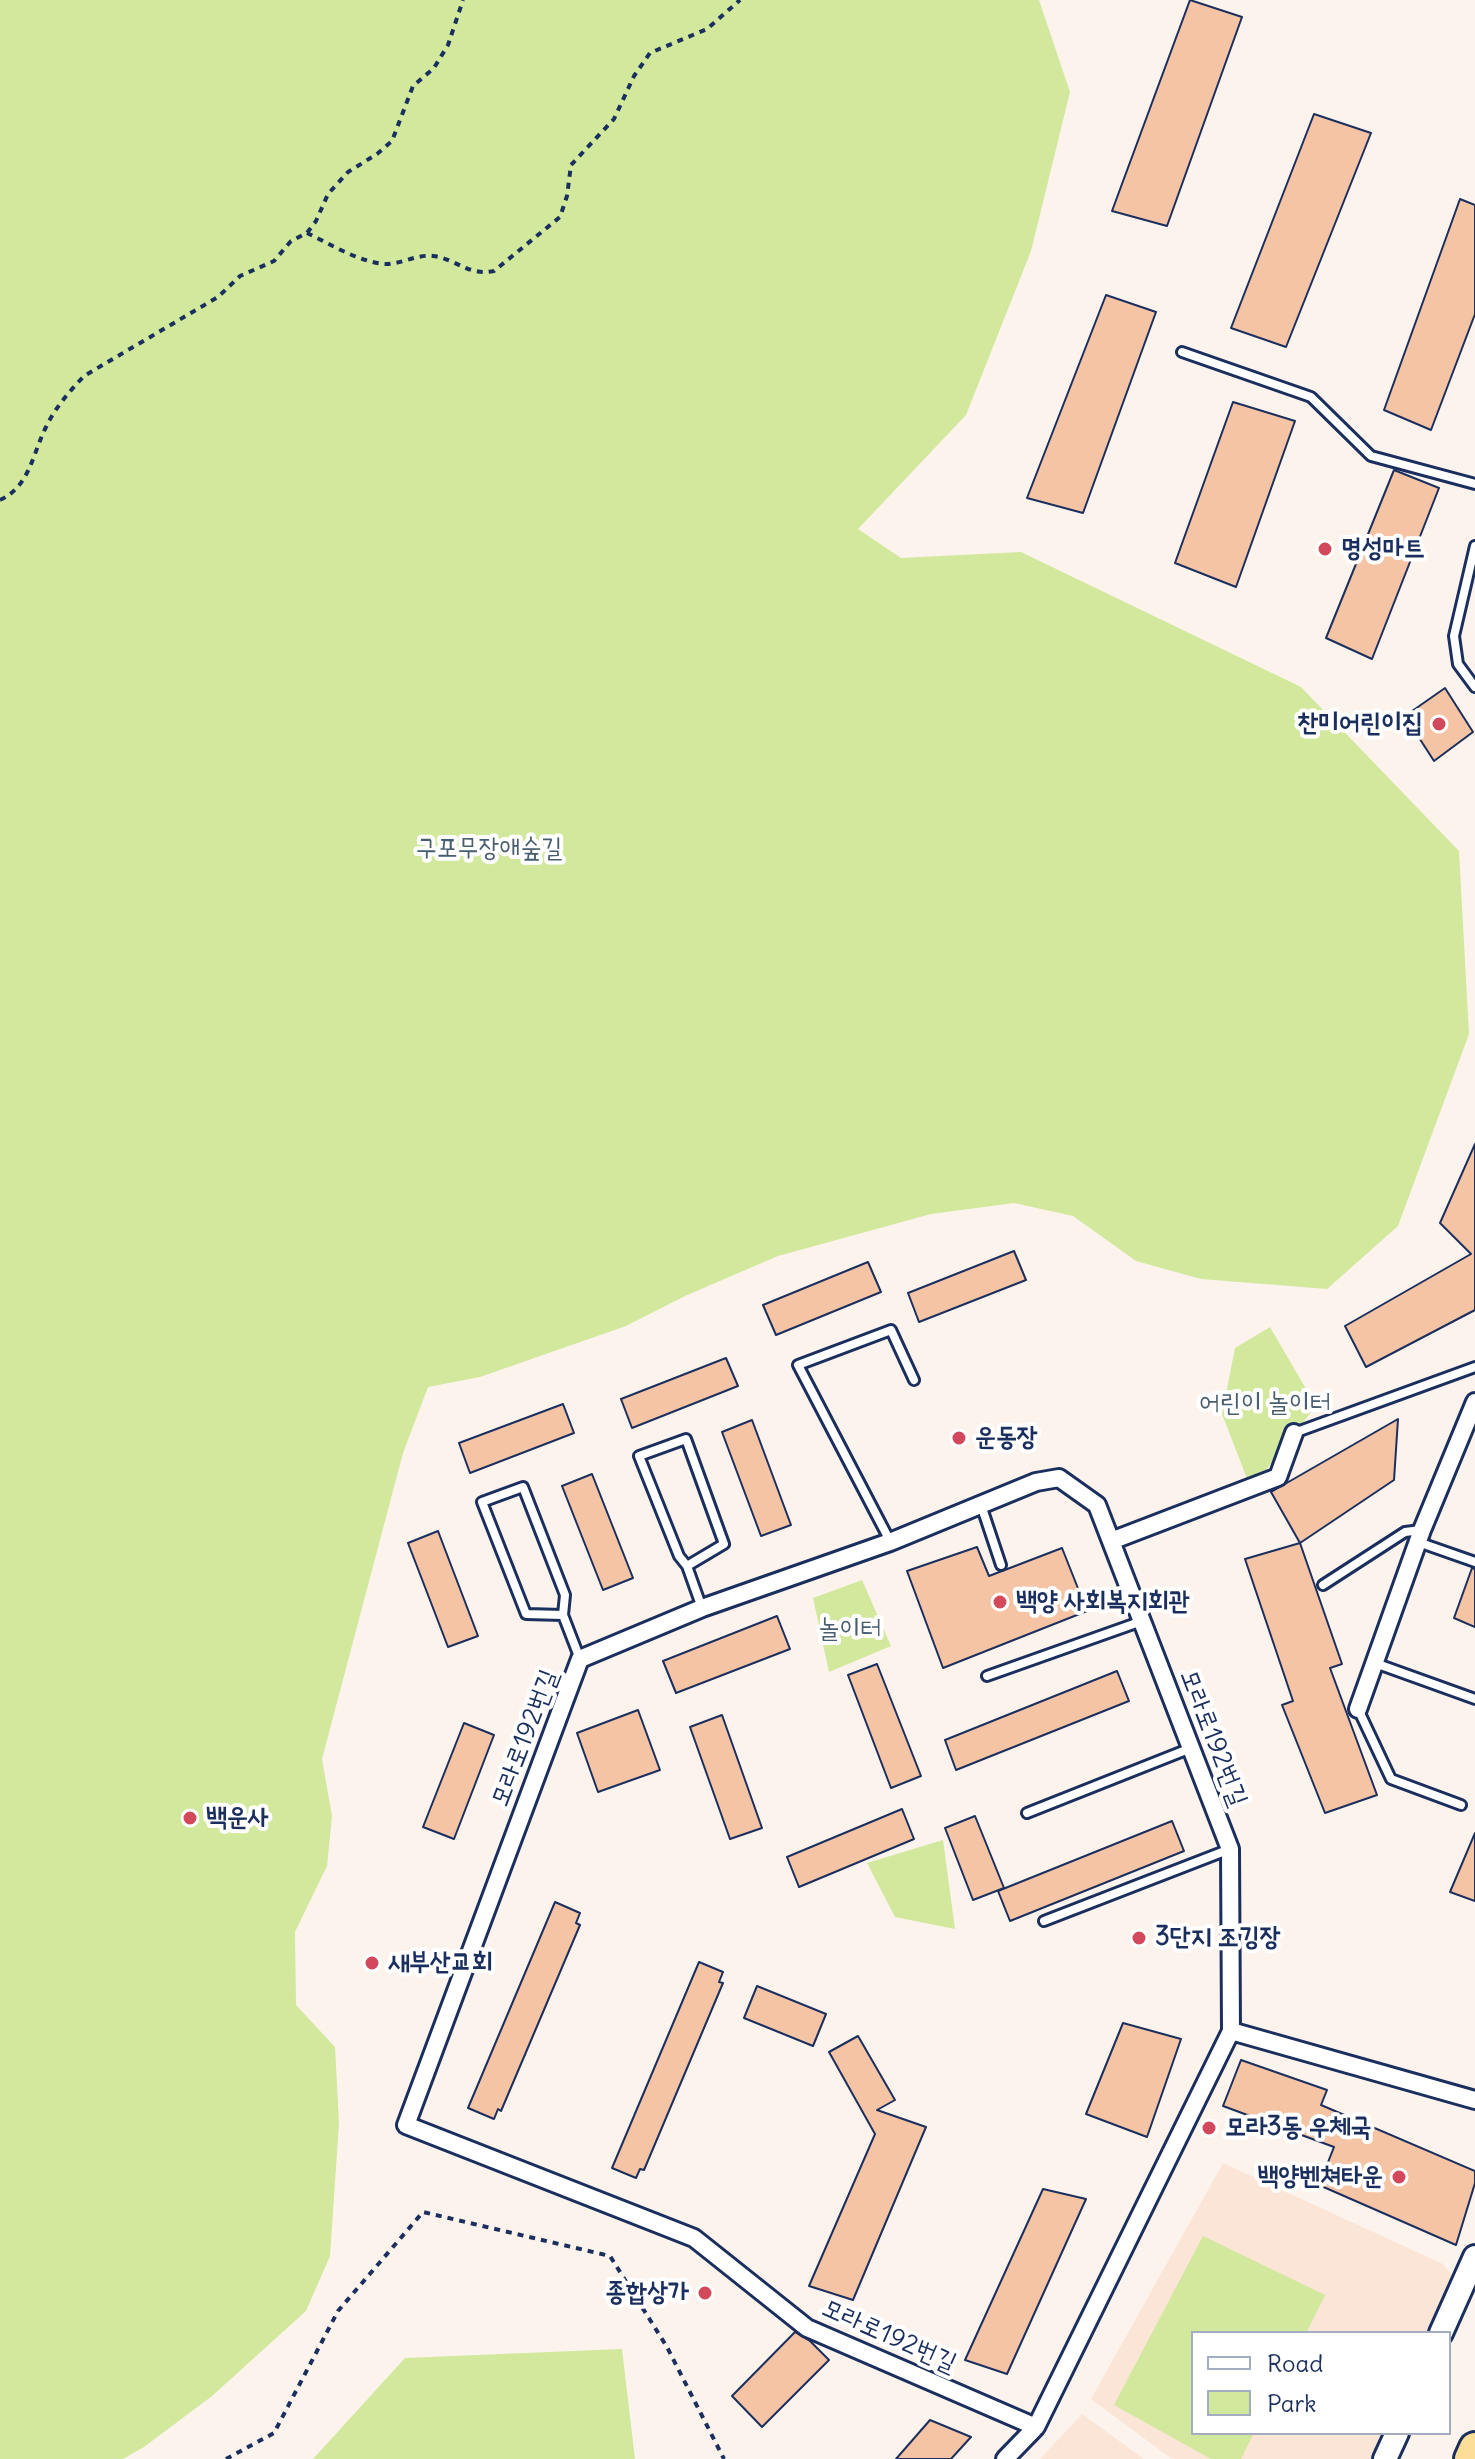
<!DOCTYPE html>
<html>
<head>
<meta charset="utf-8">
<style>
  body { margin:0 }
  #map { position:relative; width:1475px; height:2459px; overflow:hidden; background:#fdf3ed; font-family:Delius,sans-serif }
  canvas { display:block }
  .legend { position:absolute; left:1191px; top:2331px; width:260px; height:104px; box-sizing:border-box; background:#fff; border:2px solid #a4acbf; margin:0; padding:10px 14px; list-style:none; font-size:24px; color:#1b2f5e }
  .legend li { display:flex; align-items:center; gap:16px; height:40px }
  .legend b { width:40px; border:2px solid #a4acbf }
</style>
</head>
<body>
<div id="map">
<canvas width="1475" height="2459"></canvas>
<ul class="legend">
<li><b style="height:10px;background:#fff"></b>Road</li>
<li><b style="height:22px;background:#d1e89d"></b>Park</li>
</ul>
</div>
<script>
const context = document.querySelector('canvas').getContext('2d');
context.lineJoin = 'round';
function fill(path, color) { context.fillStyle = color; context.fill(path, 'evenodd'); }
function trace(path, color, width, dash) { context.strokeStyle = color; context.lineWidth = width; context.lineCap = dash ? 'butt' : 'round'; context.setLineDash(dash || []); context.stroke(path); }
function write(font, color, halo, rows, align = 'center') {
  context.font = font + ' Delius,"Poor Story",sans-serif'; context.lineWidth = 8; context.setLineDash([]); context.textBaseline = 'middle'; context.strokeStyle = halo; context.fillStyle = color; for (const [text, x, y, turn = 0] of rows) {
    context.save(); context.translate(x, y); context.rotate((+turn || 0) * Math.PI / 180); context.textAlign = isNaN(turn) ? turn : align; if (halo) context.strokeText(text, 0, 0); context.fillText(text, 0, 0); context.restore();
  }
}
fill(new Path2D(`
  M1223,2163l220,101 12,15 -25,54h-237v100h192l-12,26h-201l-81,-60z
  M1082,2414l62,45h-104z`), '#fbe5d7');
fill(new Path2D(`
  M0,0h1039l31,92 -39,159 -65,164 -108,114 43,29 120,-6 280,135 158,164 10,183 -71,192 -71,63 -126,-10 -65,-18 -63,-45 -59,-13 -83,11 -153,42 -93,40 -59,30 -146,51 -52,10 -25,66 -81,306 10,57 -5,50 -32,66 1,73 39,42 4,76 -9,133 -24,55 -94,85 -68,51 -21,12h-123z
  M1270,1327l46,79 -65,83 -29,-75 13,-66z
  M862,1580l29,66 -62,26 -16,-74z
  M943,1840l12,89 -60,-12 -28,-54z
  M1203,2236l122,59 -19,38h-113v100h61l-13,26h-30l-97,-54z
  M622,2349l13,110h-322l92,-101z`), '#d1e89d');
const building = new Path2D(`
  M1190,0l52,17 -75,209 -55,-15z
  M1314,114l57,19 -85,214 -55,-19z
  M1460,199l15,6v109l-44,116 -47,-20z
  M1106,295l50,17 -73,201 -56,-15z
  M1233,402l62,19 -59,166 -61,-24z
  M1394,470l45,18 -67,171 -46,-21z
  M1445,688l28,44 -39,29 -29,-45z
  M1475,1144v166l-109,57 -21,-41 126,-72 -31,-31z
  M1014,1251l12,29 -107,42 -11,-29z
  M868,1262l13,30 -105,43 -13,-30z
  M726,1358l12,28 -106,42 -11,-29z
  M563,1404l11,29 -104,40 -11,-30z
  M1398,1419l-4,61 -94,63 -29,-51z
  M752,1420l39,105 -30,11 -39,-104z
  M592,1474l41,104 -30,12 -41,-104z
  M438,1531l40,105 -30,11 -40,-104z
  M1300,1543l42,121 -12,4 47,127 -52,18 -43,-108 11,-4 -48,-142z
  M977,1547l12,29 73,-28 25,63 -144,57 -36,-97z
  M1472,1568l3,1v58l-21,-9z
  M777,1616l13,33 -114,44 -13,-32z
  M877,1664l44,112 -30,12 -43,-113z
  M1117,1671l12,30 -173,69 -11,-30z
  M638,1710l22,60 -62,22 -21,-59z
  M722,1715l40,113 -32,11 -40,-112z
  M464,1723l30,12 -40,104 -31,-12z
  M902,1809l12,30 -115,48 -12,-30z
  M975,1816l29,72 -31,12 -28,-72z
  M1172,1821l12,30 -174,70 -12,-30z
  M1475,1833v68l-25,-9z
  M555,1902l25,11 -4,10 4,2 -79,186 -3,-2 -4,10 -26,-11z
  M699,1962l24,10 -4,10 4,1 -79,187 -4,-1 -4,9 -24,-10z
  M757,1986l69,28 -13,32 -69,-28z
  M1123,2023l58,16 -34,98 -61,-23z
  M858,2036l37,64 -18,10 49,17 -73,173 -44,-14 66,-152 -46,-82z
  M1241,2060l86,30 -6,15 154,66v12l-19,62 -137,-60 15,-38 -111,-41z
  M1043,2189l43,10 -79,175 -42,-14z
  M795,2332l15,9 19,19 -67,67 -30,-31z
  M930,2420l41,17 -20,22h-55z`);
fill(building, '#f5c4a5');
trace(building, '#1b2f5e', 2);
const lane = new Path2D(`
  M1182,352l129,45 60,59 104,28
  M1475,546l-21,90 4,28 17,23
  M1294,1433l181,-66
  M981,1505l20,60
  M890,1541l-92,-176 93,-35 23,50
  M1418,1542l57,20
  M687,1566l37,-22 -38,-105 -47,17 40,100 8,10 15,42
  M1323,1585l82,-53 16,-2
  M563,1615l2,-20 -42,-108 -41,15 44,112 37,1 17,44
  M1375,1663l100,36
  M987,1676l155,-55
  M1358,1709l33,70 70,26
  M1027,1813l164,-65
  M1044,1921l186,-72`);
const street = new Path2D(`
  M1059,1478l38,27 133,344 1,182 -195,396 -229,-99 -113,-90 -288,-113 174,-466 122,-51 188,-66 146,-60z
  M1111,1541l167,-64 16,-44
  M1358,1709l64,-179 53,-128
  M1231,2031l244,69
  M1005,2459l31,-32`);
const secondary = new Path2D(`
  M1441,2333l34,-76
  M1385,2459l12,-26`);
const highway = new Path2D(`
  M1470,2459l5,-11`);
trace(lane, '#1b2f5e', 14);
trace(street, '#1b2f5e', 22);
trace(secondary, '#1b2f5e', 28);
trace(highway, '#1b2f5e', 36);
trace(new Path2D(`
  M307,233c23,11 50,28 77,31 16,1 32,-10 49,-8 24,3 34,20 61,15l66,-54 7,-21 4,-31 43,-46 20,-43 16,-23 57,-24 33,-29
  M0,500c30,-14 32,-45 46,-73 9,-19 23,-35 38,-51l134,-79 22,-21 34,-15 17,-20 16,-8 9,-12 12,-27 20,-22 29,-18 15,-13 21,-55 21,-18 14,-23 15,-45
  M226,2459l48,-26 64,-122 85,-99 187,44 57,91 57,112`), '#1b2f5e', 4, [6, 6]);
trace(lane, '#fff', 8);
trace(street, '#fff', 16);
trace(secondary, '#fff', 22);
trace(highway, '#fdde96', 30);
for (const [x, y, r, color] of [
  [1325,549,8,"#d1495b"],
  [1439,724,8,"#d1495b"],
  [959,1438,8,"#d1495b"],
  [1000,1602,8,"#d1495b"],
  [190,1818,8,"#d1495b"],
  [1139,1938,8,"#d1495b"],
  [372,1963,8,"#d1495b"],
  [1209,2128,8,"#d1495b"],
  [1399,2177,8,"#d1495b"],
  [705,2293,8,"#d1495b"]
]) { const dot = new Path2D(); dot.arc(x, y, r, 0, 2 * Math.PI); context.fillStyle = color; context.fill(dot); trace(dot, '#fff', 3); }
write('bold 26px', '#1b2f5e', '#fff', [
  ["명성마트",1341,549],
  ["찬미어린이집",1423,724,"right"],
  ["운동장",975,1438],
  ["백양 사회복지회관",1016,1602],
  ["백운사",206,1818],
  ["3단지 조깅장",1155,1938],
  ["새부산교회",388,1963],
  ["모라3동 우체국",1225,2128],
  ["백양벤쳐타운",1383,2177,"right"],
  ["종합상가",689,2293,"right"]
], 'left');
write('26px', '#485d6e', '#fff', [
  ["구포무장애숲길",489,849],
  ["어린이 놀이터",1265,1404],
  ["놀이터",850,1630]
]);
write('26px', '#1b2f5e', '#fff', [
  ["모라로192번길",525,1738,-69],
  ["모라로192번길",1213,1738,69],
  ["모라로192번길",889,2336,24]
]);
</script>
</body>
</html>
